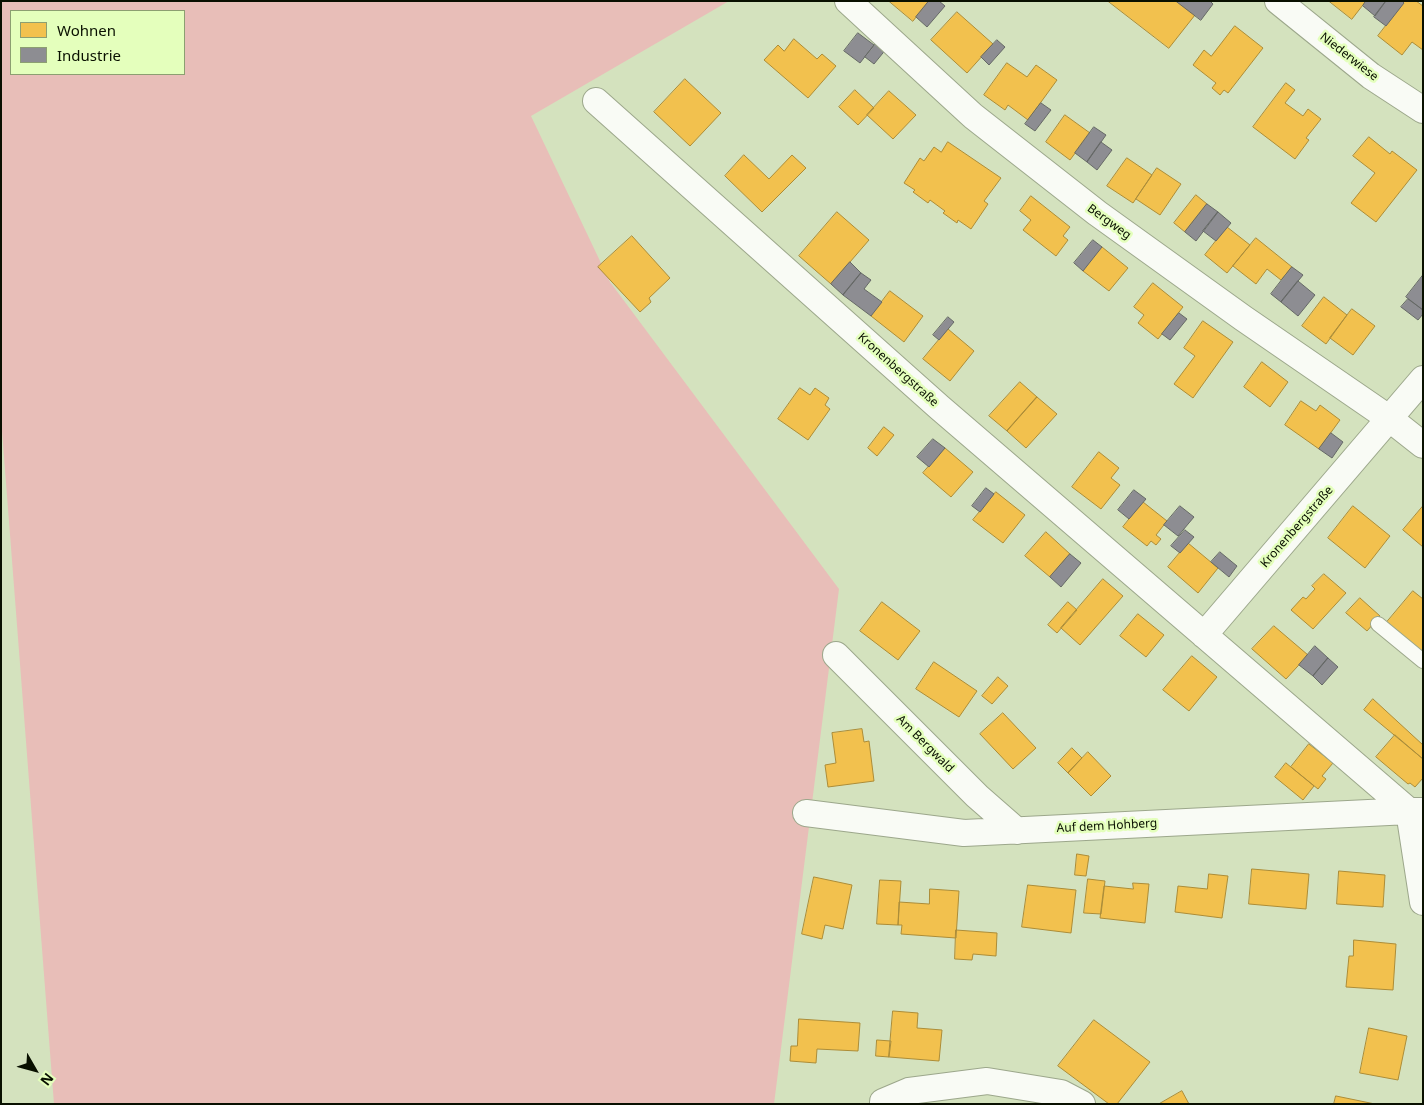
<!DOCTYPE html>
<html>
<head>
<meta charset="utf-8">
<style>
  body { margin:0 }
  #map { position:relative; width:1424px; height:1105px; overflow:hidden; background:#d4e2be; font-family:"Noto Sans",sans-serif }
  canvas { display:block }
  .frame { position:absolute; inset:0; border:2px solid #091000; pointer-events:none }
  .legend { position:absolute; left:10px; top:10px; width:175px; height:65px; box-sizing:border-box; background:#e4ffbc; border:1px solid #8c9f71; margin:0; padding:6px 9px; list-style:none; font-size:15px; color:#091000 }
  .legend li { display:flex; align-items:center; gap:10px; height:25px }
  .legend b { width:25px; border:1px solid #8c9f71 }
  .north { position:absolute; left:10px; top:1045px; width:50px; height:50px; -webkit-text-stroke:4px #e4ffbc; paint-order:stroke; rotate:128deg; font-size:14px; font-weight:700; line-height:20px; text-align:center; color:#091000 }
  .north::after { content:''; display:block; margin:auto; width:18px; height:22px; background:#091000; clip-path:polygon(50% 0,100% 100%,50% 72%,0 100%) }
</style>
</head>
<body>
<div id="map">
<canvas width="1424" height="1105"></canvas>
<div class="frame"></div>
<ul class="legend">
<li><b style="height:14px;background:#f2c14e"></b>Wohnen</li>
<li><b style="height:14px;background:#8d8d92"></b>Industrie</li>
</ul>
<div class="north">N</div>
</div>
<script>
const context = document.querySelector('canvas').getContext('2d');
context.lineJoin = 'round';
function fill(path, color) { context.fillStyle = color; context.fill(path, 'evenodd'); }
function trace(path, color, width, dash) { context.strokeStyle = color; context.lineWidth = width; context.lineCap = dash ? 'butt' : 'round'; context.setLineDash(dash || []); context.stroke(path); }
function write(font, color, halo, rows, align = 'center') {
  context.font = font + ' "Noto Sans",sans-serif'; context.lineWidth = 5; context.setLineDash([]); context.textBaseline = 'middle'; context.strokeStyle = halo; context.fillStyle = color; for (const [text, x, y, turn = 0] of rows) {
    context.save(); context.translate(x, y); context.rotate((+turn || 0) * Math.PI / 180); context.textAlign = isNaN(turn) ? turn : align; if (halo) context.strokeText(text, 0, 0); context.fillText(text, 0, 0); context.restore();
  }
}
fill(new Path2D(`
  M1,1h728l-198,115 79,166 229,307 -65,515h-720l-53,-686zM11,11h173v63h-173z`), '#e8beb8');
const homes = new Path2D(`
  M889,1h40l-16,20z
  M1108,1h68l19,14 -26,33z
  M1329,1h37l-14,18z
  M1405,1h11l7,5v44l-11,-8 -10,13 -24,-19z
  M957,12l36,32 -26,29 -36,-33z
  M1235,26l28,22 -35,45 -4,-3 -4,5 -8,-7 4,-5 -23,-18 11,-15 7,6z
  M794,39l23,20 5,-5 14,12 -28,32 -44,-38 14,-15 6,6z
  M1007,63l20,14 9,-12 21,15 -29,40 -20,-15 -3,5 -21,-15z
  M685,79l36,34 -31,33 -36,-34z
  M1286,83l9,7 -10,13 18,13 5,-7 13,10 -15,19 3,2 -14,19 -42,-32z
  M855,90l19,18 -16,17 -19,-18z
  M889,91l27,24 -23,24 -26,-24z
  M1065,115l25,18 -20,27 -24,-18z
  M1369,137l21,17 2,-3 25,19 -41,52 -25,-19 24,-30 -22,-17z
  M948,142l53,36 -17,23 4,3 -17,25 -13,-9 -1,3 -14,-10 2,-2 -15,-11 -2,3 -15,-11 2,-2 -11,-7 16,-25 4,3 10,-14 7,5z
  M744,155l25,24 23,-24 14,13 -44,44 -37,-36z
  M1127,158l25,17 -19,28 -26,-17z
  M1157,168l24,16 -21,31 -24,-16z
  M1196,195l11,9 -22,28 -11,-9z
  M1031,196l39,31 -7,9 5,4 -12,16 -33,-26 8,-10 -11,-9z
  M837,212l32,28 -38,44 -32,-28z
  M1227,227l23,18 -23,28 -22,-18z
  M632,236l38,42 -21,20 2,4 -11,10 -42,-45z
  M1256,238l36,29 -11,13 -14,-11 -11,15 -23,-18z
  M1102,247l26,21 -19,23 -26,-20z
  M1153,283l30,24 -25,32 -20,-16 6,-8 -10,-8z
  M890,291l33,25 -19,26 -33,-26z
  M1324,297l23,18 -21,29 -24,-18z
  M1352,309l23,17 -22,29 -23,-17z
  M1203,321l30,21 -40,56 -19,-14 21,-28 -11,-8z
  M948,329l26,22 -24,30 -27,-22z
  M1262,362l26,20 -18,25 -26,-20z
  M1020,382l17,15 -30,34 -18,-15z
  M800,388l10,7 5,-7 14,10 -4,7 5,4 -22,31 -30,-21z
  M1037,397l20,17 -31,34 -19,-17z
  M1301,401l15,10 4,-6 20,15 -21,29 -34,-24z
  M884,427l10,8 -17,21 -9,-8z
  M945,448l28,24 -22,25 -28,-24z
  M1099,452l20,16 -8,10 9,7 -19,24 -29,-22z
  M996,492l29,23 -22,28 -30,-23z
  M1143,502l24,19 -11,14 5,4 -5,6 -5,-4 -4,5 -24,-19z
  M1353,506l37,30 -25,32 -37,-30z
  M1423,506v41l-20,-17z
  M1046,532l24,22 -20,23 -25,-21z
  M1188,543l30,25 -20,25 -30,-26z
  M1324,574l22,19 -33,36 -22,-19 12,-13 3,2 9,-10 -3,-3z
  M1103,579l20,17 -43,49 -19,-17z
  M1413,591l10,8v54l-36,-31z
  M1360,598l20,18 -13,15 -21,-18z
  M882,602l38,29 -22,29 -38,-29z
  M1068,602l9,8 -20,23 -9,-8z
  M1138,614l26,21 -18,22 -26,-21z
  M1274,626l34,29 -22,24 -34,-30z
  M1192,656l25,21 -28,34 -26,-21z
  M934,662l43,29 -18,26 -43,-28z
  M998,677l10,9 -16,18 -10,-8z
  M1373,699l50,46v14l-59,-49z
  M1003,713l33,35 -23,21 -33,-35z
  M862,729l2,13 5,-1 5,40 -46,6 -3,-22 11,-2 -4,-30z
  M1395,735l28,24v19l-8,9 -5,-4 -2,1 -32,-27z
  M1309,744l24,19 -11,13 4,3 -8,10 -27,-22z
  M1072,748l10,10 -14,15 -10,-10z
  M1088,752l23,24 -20,20 -23,-23z
  M1286,763l28,23 -11,14 -28,-23z
  M1077,854l12,2 -3,20 -11,-1z
  M1252,869l57,5 -3,35 -57,-5z
  M1339,871l46,4 -2,32 -46,-3z
  M1209,874l19,2 -6,42 -47,-6 3,-26 29,3z
  M814,877l38,8 -9,44 -18,-4 -3,14 -20,-5z
  M1088,879l17,2 -4,33 -17,-1z
  M880,880l21,1 -3,44 -21,-1z
  M1133,883l16,1 -4,39 -45,-5 4,-32 29,3z
  M1028,885l48,5 -5,43 -49,-6z
  M930,889l29,2 -3,47 -55,-4 1,-9h-4l1,-23 30,2z
  M956,930l41,3 -1,23 -23,-2 -1,6 -17,-1z
  M1354,940l42,4 -3,46 -47,-3 3,-31h4z
  M893,1011l25,2 -1,15 25,2 -3,31 -50,-4z
  M799,1019l61,4 -2,28 -41,-2 -1,14 -26,-2 1,-15h6z
  M1094,1020l56,42 -33,42h-8l-51,-38z
  M1369,1028l38,8 -9,44 -38,-7z
  M877,1040l14,1 -2,16 -13,-1z
  M1182,1091l7,13h-30z
  M1336,1096l39,8h-41z`);
fill(homes, '#f2c14e');
trace(homes, '#ac8c37', 1);
const industry = new Path2D(`
  M929,1h10l6,5 -18,21 -11,-10z
  M1176,1h34l3,3 -12,16z
  M1366,1h20l-11,15 -12,-10z
  M1386,1h16l2,2 -18,23 -12,-9z
  M858,33l16,12 -14,18 -16,-12z
  M997,40l8,7 -16,18 -8,-8z
  M878,41l9,7 -13,16 -9,-7z
  M1041,103l10,7 -16,21 -10,-7z
  M1094,127l12,8 -19,27 -12,-9z
  M1101,142l11,8 -15,20 -10,-8z
  M1207,204l11,8 -22,29 -11,-9z
  M1218,212l13,11 -15,18 -13,-10z
  M1093,240l9,7 -19,24 -9,-8z
  M850,262l11,11 -18,22 -12,-11z
  M1292,267l11,8 -22,27 -10,-8z
  M861,273l10,7 -7,9 18,13 -11,14 -28,-21z
  M1423,275v35l-17,-13z
  M1298,281l17,14 -17,21 -17,-14z
  M1408,299l15,11v4l-5,6 -17,-13z
  M1179,313l8,6 -17,21 -8,-6z
  M948,317l6,5 -15,18 -6,-5z
  M1331,433l12,9 -11,16 -13,-9z
  M933,439l12,9 -16,19 -12,-10z
  M986,488l8,6 -14,18 -8,-6z
  M1134,490l12,9 -17,20 -11,-9z
  M1180,506l14,11 -16,19 -14,-11z
  M1185,530l9,7 -14,16 -9,-7z
  M1220,552l17,14 -8,11 -18,-15z
  M1070,554l11,9 -20,24 -11,-10z
  M1315,646l13,12 -15,18 -14,-11z
  M1328,658l10,9 -16,18 -9,-9z`);
fill(industry, '#8d8d92');
trace(industry, '#656866', 1);
const service = new Path2D(`
  M1378,624l45,37`);
const minor = new Path2D(`
  M848,1l125,115 124,97 146,105 147,101 33,26
  M1278,1l93,75 52,34
  M596,101l343,306 470,404h14
  M1204,635l219,-256
  M836,655l141,141 40,35
  M806,813l158,20 445,-22 14,91
  M883,1104v-2l26,-11 78,-10 74,12 21,11`);
trace(service, '#9ca78b', 16);
trace(minor, '#9ca78b', 28);
trace(service, '#f9fbf5', 14);
trace(minor, '#f9fbf5', 26);
write('12px', '#091000', '#e4ffbc', [
  ["Niederwiese",1349,57,38],
  ["Bergweg",1109,222,36],
  ["Kronenbergstraße",898,370,42],
  ["Kronenbergstraße",1297,527,-49],
  ["Am Bergwald",925,744,45],
  ["Auf dem Hohberg",1107,826,-3]
]);
</script>
</body>
</html>
